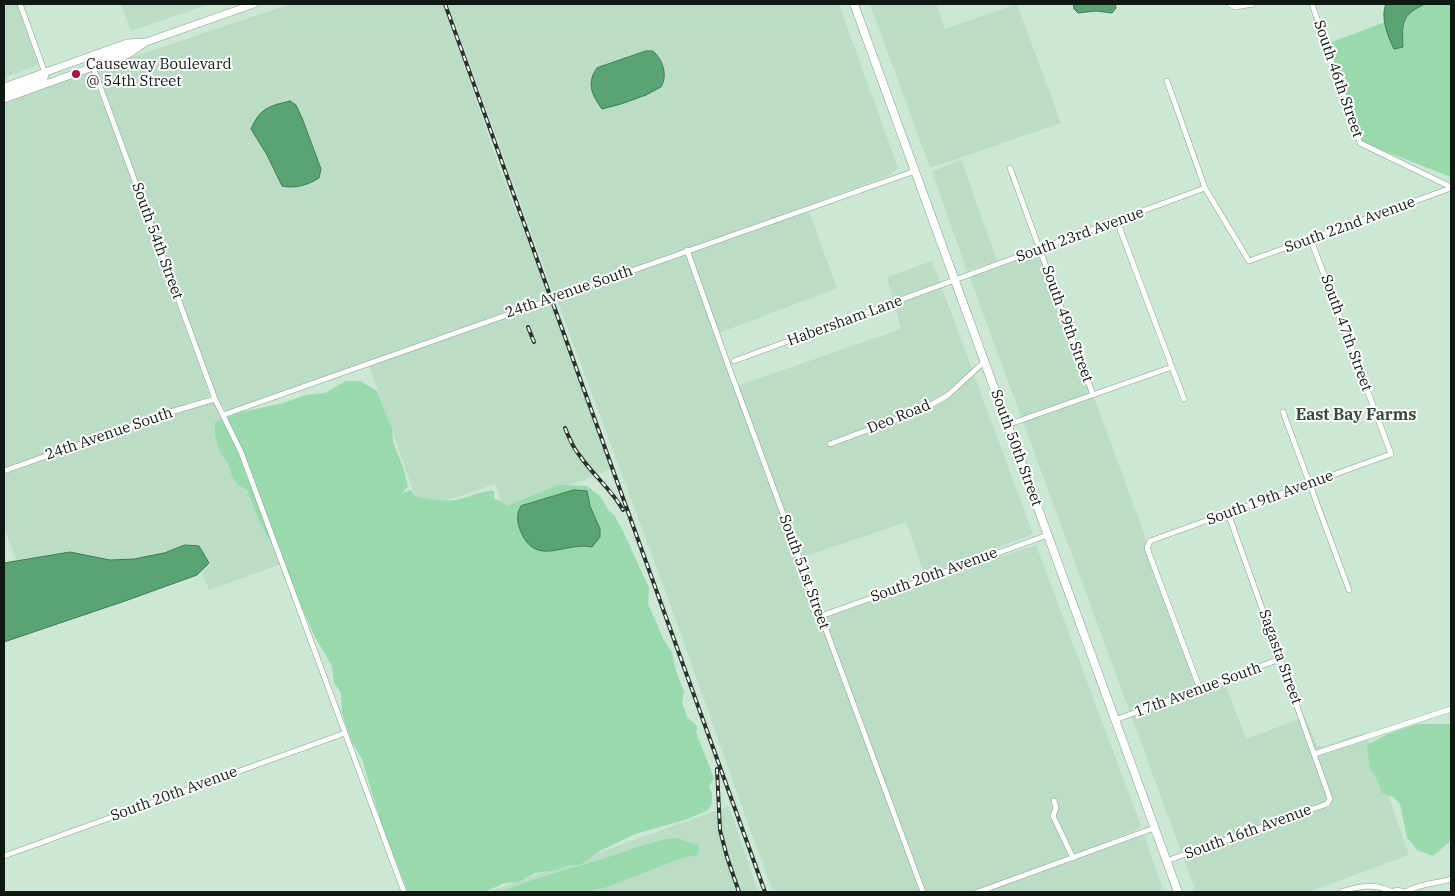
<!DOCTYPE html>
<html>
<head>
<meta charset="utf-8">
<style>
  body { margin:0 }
  #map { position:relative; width:1455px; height:896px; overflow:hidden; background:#cce7d4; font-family:"IBM Plex Serif",serif }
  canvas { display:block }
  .frame { position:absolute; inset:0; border:5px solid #0f1912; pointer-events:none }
</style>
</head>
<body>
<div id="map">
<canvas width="1455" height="896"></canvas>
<div class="frame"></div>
</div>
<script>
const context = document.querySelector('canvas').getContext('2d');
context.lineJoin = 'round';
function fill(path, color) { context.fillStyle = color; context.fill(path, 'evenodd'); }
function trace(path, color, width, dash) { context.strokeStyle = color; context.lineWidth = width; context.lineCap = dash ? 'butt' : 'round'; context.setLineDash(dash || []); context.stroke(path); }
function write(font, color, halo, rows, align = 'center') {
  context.font = font + ' "IBM Plex Serif",serif'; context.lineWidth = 4; context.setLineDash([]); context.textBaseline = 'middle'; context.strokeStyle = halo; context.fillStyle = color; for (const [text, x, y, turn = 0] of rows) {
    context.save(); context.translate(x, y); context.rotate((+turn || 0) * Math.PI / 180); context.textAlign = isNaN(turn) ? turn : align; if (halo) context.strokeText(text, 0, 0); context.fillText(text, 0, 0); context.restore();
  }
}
fill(new Path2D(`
  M4,4h13l21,61 -34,13z
  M121,4h89l-79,27z
  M291,4h152l57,166 49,125 -65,25 -257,92 -10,-13 -120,-330z
  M448,4h391l59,164 -8,7 -204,76 -133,41z
  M870,4h66l9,25 72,-25 44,119 -131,45z
  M90,66l120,330 -206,72v-371z
  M961,159l36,102 -30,10 -35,-99z
  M808,209l29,79 -118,45 -29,-82z
  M1040,250l163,444 23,-8 20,53 59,-22 12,28 5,2 44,-15 43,123 -101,37h-112l-226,-614z
  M687,254l235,638h-149l-26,-71 -73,-206 -118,-318z
  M932,261l101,273 -108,41 -19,-53 -106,36 -63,-172 164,-57 -14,-52z
  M554,298l60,170 -109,42 -10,-26 -75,26 -51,-145z
  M214,401l81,158 -86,31 -13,-33 -160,55 -32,-85v-53z
  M1036,545l105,281 -4,3 -59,26 -103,37h-50l-101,-274 90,-33z
  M729,806l29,86h-270z
  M1144,835l20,57h-181z`), '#bbddc5');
fill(new Path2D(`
  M1425,4h26v173l-90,-35 -34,-98 58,-22 18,25c0,-25 -2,-32 22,-43z
  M346,381h14l17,10 15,38 1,13 10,25 5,20 -7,7 10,-4 4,6c13,3 27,6 40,4 14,-2 25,-10 39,-9v8l7,2 6,5 52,-21 28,1 13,10 9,15 5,4 9,16 26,57 -1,16 16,36 8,12 3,16 9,24 -2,10 5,15 10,9 -1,6 18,46 -5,9 3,7v9l-4,7 -20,9 -53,15 -37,18 -18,13h-11l-12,5 -22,3 -17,9 -13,1 -21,9h-76l-26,-66 -20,-67 -10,-17 -10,-29 -1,-20 -7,-10 -2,-17 -17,-29 -38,-86 -15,-24 -15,-37 -9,-5 -6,-9 -4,-13 -8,-11 -5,-16v-14l26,-10 39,-8 26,-9 19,-2z
  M1417,724h34v112l-2,6 -16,14 -16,-6 -4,-6 -6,-6 -7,-34 -7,-7 -11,-4 -4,-12 -8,-13 -3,-23 21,-11z
  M675,838c8,1 14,6 23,6l1,6 -2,5 -15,3 -75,29 -21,5h-84c36,-16 73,-24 110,-36 21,-7 40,-15 63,-18z`), '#98d9ad');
const water = new Path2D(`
  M1074,4h41l1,4 -4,5 -16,-2 -18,2 -4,-4z
  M1386,4h39c-24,11 -23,19 -22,43l-9,2c-6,-12 -14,-32 -8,-45z
  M646,51h7c10,9 15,24 8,36l-15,8 -25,9 -19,5c-10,-14 -16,-26 -5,-41z
  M290,101l6,4 6,13 19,51 -2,9c-11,7 -24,11 -37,8l-15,-31 -16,-26c9,-21 18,-23 39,-28z
  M574,490l13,1 3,15 10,23v8l-8,10c-26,-6 -56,21 -71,-15 -4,-9 -5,-18 0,-26z
  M185,545l14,1 10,17 -12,12 -72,26 -121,41v-79l66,-11 40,8 24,-1 30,-6z`);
fill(water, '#59a474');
trace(water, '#437a57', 1);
const street = new Path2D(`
  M20,4l25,69
  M1230,4l5,3 18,-3
  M1312,4l48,139 91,44
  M93,67l122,332 26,53 163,440
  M1167,81l38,107 44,73 202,-73
  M1010,168l83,227
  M1117,221l67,178
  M687,250l41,115 195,527
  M734,361l471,-173
  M1283,412l66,178
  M223,415l692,-244
  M1007,425l165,-58
  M830,444l94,-35 24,-14 36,-33
  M4,471l163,-58 48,-14
  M821,616l227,-81
  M1200,689l-53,-141 3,-7 241,-87 -80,-214
  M1115,720l165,-61
  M1314,754l137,-45
  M1054,801l2,7 -3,8 20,42
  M4,856l341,-123
  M1166,861l161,-57 3,-5 -102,-286
  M978,892l176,-64
  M1341,892c17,-6 34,-9 51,0
  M1392,892l5,-2 7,2
  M1406,892c13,-9 31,-8 45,-13`);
const secondary = new Path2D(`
  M93,67v-5l3,-1 25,-9 9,-7
  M4,87l123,-44 19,-1 108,-38
  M4,93l40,-15 1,-5
  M4,99l125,-45 17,-12`);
const primary = new Path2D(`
  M854,4l324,888`);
trace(street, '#87a08f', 6);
trace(secondary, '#87a08f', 8);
trace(primary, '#87a08f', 9);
trace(street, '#fff', 5);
trace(secondary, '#fff', 7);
trace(primary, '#fff', 8);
const rail = new Path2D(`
  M445,4l320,888
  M528,327l6,15
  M565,428c4,10 8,20 15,28 13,19 32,34 43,54
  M717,769l3,61 7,27 12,35`);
trace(rail, '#27332b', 4);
trace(rail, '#fff', 2, [5.5]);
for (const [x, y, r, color] of [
  [76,74,5,"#a5124f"]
]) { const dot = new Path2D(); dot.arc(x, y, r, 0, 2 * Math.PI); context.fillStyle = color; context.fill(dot); trace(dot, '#fff', 2); }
write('15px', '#0f1912', '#fff', [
  ["Causeway Boulevard",86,65],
  ["@ 54th Street",86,82]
], 'left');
write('15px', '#0f1912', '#fff', [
  ["South 46th Street",1338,79,71],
  ["South 22nd Avenue",1350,225,-20],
  ["South 23rd Avenue",1080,235,-20],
  ["South 54th Street",157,241,70],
  ["24th Avenue South",569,292,-19],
  ["Habersham Lane",845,321,-20],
  ["South 49th Street",1067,324,70],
  ["South 47th Street",1346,333,70],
  ["Deo Road",899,417,-22],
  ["24th Avenue South",109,434,-19],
  ["South 50th Street",1016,448,70],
  ["South 19th Avenue",1270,498,-20],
  ["South 51st Street",804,572,70],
  ["South 20th Avenue",934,575,-20],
  ["Sagasta Street",1280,657,70],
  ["17th Avenue South",1198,690,-20],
  ["South 20th Avenue",174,794,-20],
  ["South 16th Avenue",1248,832,-20]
]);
write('bold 16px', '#344b3b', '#fff', [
  ["East Bay Farms",1356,415]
]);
</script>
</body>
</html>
